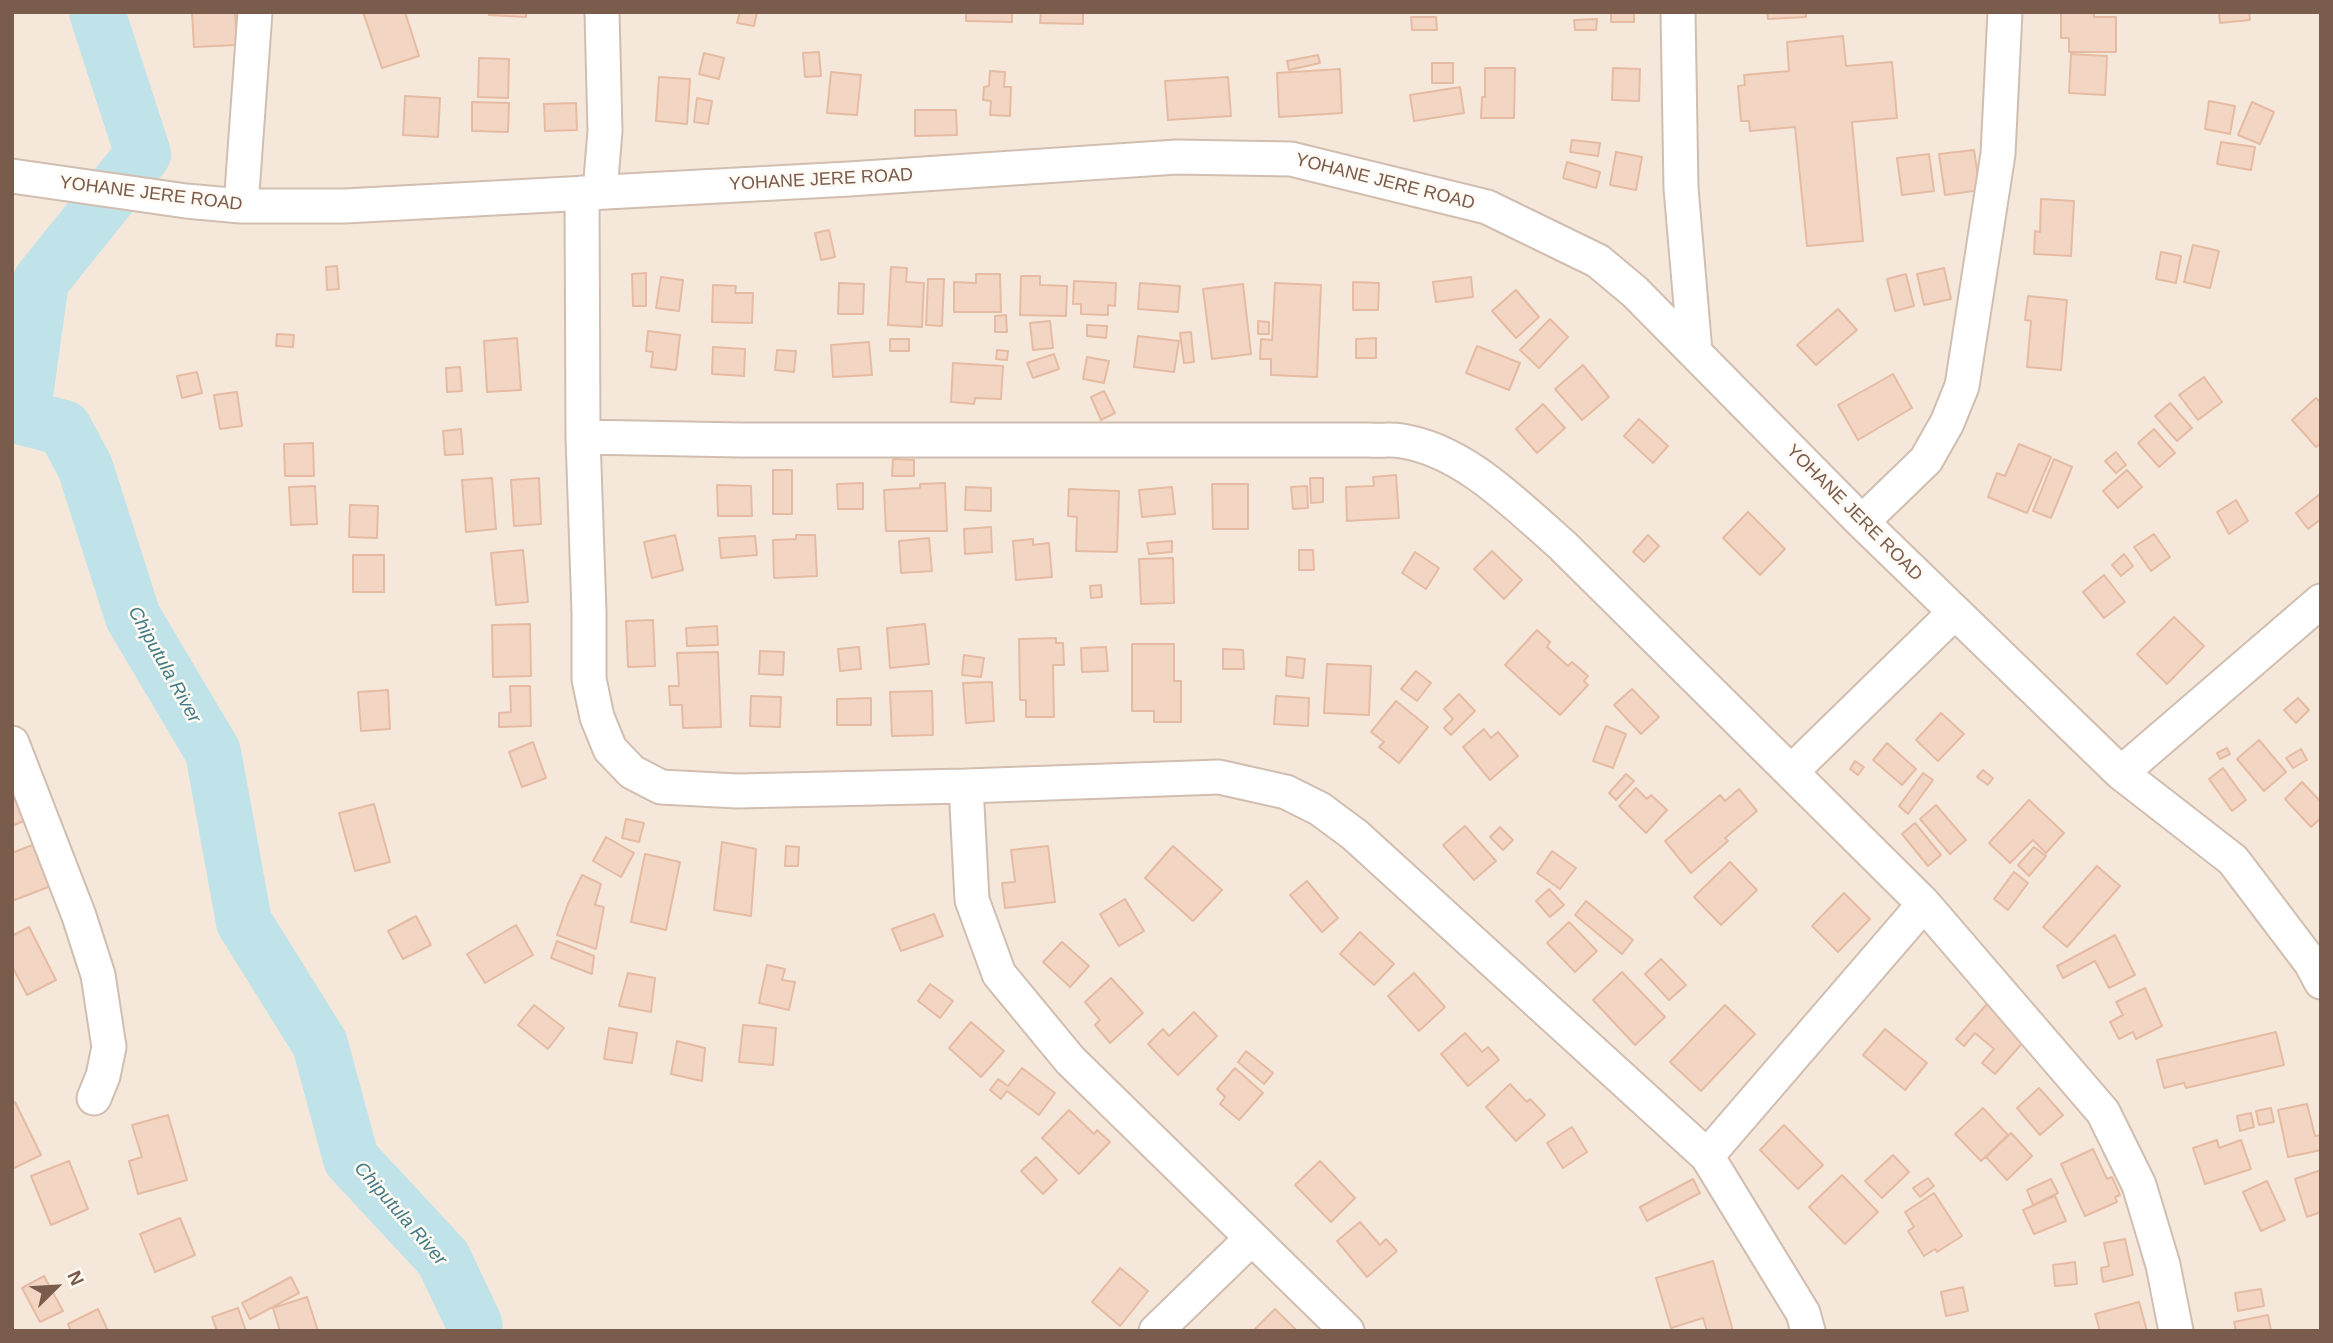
<!DOCTYPE html>
<html>
<head>
<meta charset="utf-8">
<style>
  body { margin:0 }
  #map { position:relative; width:2333px; height:1343px; overflow:hidden; background:#fdf6ec; font-family:Arial,sans-serif }
  canvas { display:block }
  .frame { position:absolute; inset:0; border:14px solid #7a5c4d; pointer-events:none }
  .north { position:absolute; left:21px; top:1252px; width:70px; height:70px; -webkit-text-stroke:5px #fffaf3; paint-order:stroke; rotate:66deg; font-size:19px; font-weight:700; line-height:28px; text-align:center; color:#7a5c4d }
  .north::after { content:''; display:block; margin:auto; width:24px; height:32px; background:#7a5c4d; clip-path:polygon(50% 0,100% 100%,50% 72%,0 100%) }
</style>
</head>
<body>
<div id="map">
<canvas width="2333" height="1343"></canvas>
<div class="frame"></div>
<div class="north">N</div>
</div>
<script>
const context = document.querySelector('canvas').getContext('2d');
context.lineJoin = 'round';
function fill(path, color) { context.fillStyle = color; context.fill(path, 'evenodd'); }
function trace(path, color, width, dash) { context.strokeStyle = color; context.lineWidth = width; context.lineCap = dash ? 'butt' : 'round'; context.setLineDash(dash || []); context.stroke(path); }
function write(font, color, halo, rows, align = 'center') {
  context.font = font + ' Arial,sans-serif'; context.lineWidth = 5; context.setLineDash([]); context.textBaseline = 'middle'; context.strokeStyle = halo; context.fillStyle = color; for (const [text, x, y, turn = 0] of rows) {
    context.save(); context.translate(x, y); context.rotate((+turn || 0) * Math.PI / 180); context.textAlign = isNaN(turn) ? turn : align; if (halo) context.strokeText(text, 0, 0); context.fillText(text, 0, 0); context.restore();
  }
}
fill(new Path2D(`
  M12,12h2309v1319h-2309z`), '#f5e8da');
trace(new Path2D(`
  M97,12l46,142 -102,127 -19,136 42,11 21,39 48,150 80,135 31,170 76,122 31,115 92,99 31,65 1,8`), '#bfe3e8', 56);
const building = new Path2D(`
  M192,12h43l2,33 -43,2z
  M363,12h42l14,44 -37,12z
  M489,12h37v5l-37,-2z
  M740,12h17l-3,14 -17,-3z
  M966,12h46v10l-46,-1z
  M1041,12h42v12l-43,-1z
  M1611,12h23v10h-23z
  M1767,12h39v5l-38,2z
  M2061,12h33v5h22v35h-47v-14h-8z
  M2219,12h30l1,8 -30,3z
  M1411,17h25l1,13h-25z
  M1597,19l-1,11h-21l-1,-10z
  M1843,36l3,30 46,-4 5,56 -45,4 11,119 -56,5 -12,-119 -45,4 -1,-10h-8l-3,-35 7,-1 -1,-10 45,-4 -2,-29z
  M819,52l2,24 -16,1 -2,-24z
  M704,53l20,5 -5,21 -20,-5z
  M2071,54l36,2 -2,39 -36,-2z
  M1318,55l2,8 -31,7 -2,-9z
  M479,58l30,1 -1,39 -30,-1z
  M1432,63h21v20h-21z
  M1485,68h30l-1,50h-33l1,-21h3z
  M1613,68l27,1 -1,32 -27,-1z
  M1340,69l2,44 -63,4 -2,-44z
  M990,71l15,1 -1,15h7l-1,29 -20,-1 1,-14 -8,-1 1,-13 5,-1z
  M831,72l30,3 -4,40 -30,-2z
  M659,77l31,2 -3,45 -31,-3z
  M1228,77l3,39 -63,4 -3,-39z
  M1460,87l4,26 -50,8 -4,-26z
  M405,96l35,2 -2,39 -35,-2z
  M697,98l15,3 -4,23 -14,-2z
  M2209,101l26,5 -5,28 -25,-5z
  M472,102l37,1 -1,29 -36,-1z
  M2252,102l22,10 -14,32 -22,-9z
  M576,103l1,27 -32,1 -1,-27z
  M915,110h41l1,25 -42,1z
  M1572,140l28,3 -2,13 -28,-4z
  M2221,142l34,5 -4,23 -34,-6z
  M1974,150l6,40 -35,5 -6,-41z
  M1616,152l26,5 -6,33 -26,-5z
  M1929,154l5,37 -32,4 -5,-37z
  M1567,162l33,10 -4,16 -33,-10z
  M2041,199l33,2 -3,55 -37,-2 1,-23 5,1z
  M829,230l6,27 -14,3 -6,-27z
  M2193,245l26,6 -9,37 -26,-6z
  M2161,252l20,4 -5,27 -20,-4z
  M337,266l2,23 -12,1 -1,-23z
  M891,267l16,1 -1,14 18,1 -2,44 -34,-2z
  M1944,268l7,31 -27,6 -7,-31z
  M646,273v33h-13l-1,-32z
  M976,274h24l1,38h-47v-30l22,1z
  M1906,274l8,32 -19,5 -8,-32z
  M1021,276h19v9l27,1 -1,30 -46,-1z
  M661,277l22,3 -4,31 -23,-3z
  M1471,277l2,20 -37,5 -3,-20z
  M928,279h16l-2,47 -16,-1z
  M1074,281l42,2 -1,23 -7,-1v10l-27,-1v-10h-8z
  M1353,282l26,1 -1,27h-25z
  M839,283l25,1 -1,30h-25z
  M1140,283l40,3 -2,26 -40,-3z
  M1275,283l46,2 -4,92 -46,-2v-16h-11l1,-20 11,1z
  M1243,284l8,70 -39,5 -9,-70z
  M713,285l23,1 -1,7h18l-1,30 -40,-1z
  M1516,290l23,27 -23,21 -24,-27z
  M2028,296l39,4 -6,70 -34,-3 4,-46 -6,-1z
  M1838,309l19,21 -41,35 -19,-20z
  M1006,315l1,17h-12v-16z
  M1550,319l18,18 -29,31 -19,-18z
  M1050,321l3,27 -20,2 -3,-27z
  M1258,321l11,1v12h-11z
  M1087,325l20,1 -1,12 -19,-2z
  M648,331l32,4 -4,35 -25,-3 2,-15 -7,-1z
  M1191,332l3,30 -10,1 -4,-30z
  M277,334l17,1 -1,12 -17,-1z
  M1138,336l41,5 -5,31 -40,-5z
  M517,338l4,52 -34,2 -3,-51z
  M1376,338v20h-20v-19z
  M890,339h19v12h-19z
  M869,342l3,33 -39,2 -2,-32z
  M1477,346l43,17 -11,27 -43,-17z
  M713,347l32,2 -1,27 -32,-2z
  M777,350l19,1 -2,21 -19,-2z
  M997,350l11,1 -1,9 -11,-1z
  M1054,354l5,15 -26,9 -6,-15z
  M1087,357l22,4 -5,22 -21,-4z
  M953,363l50,3 -2,33 -26,-1 -1,6 -23,-2z
  M1583,365l26,32 -27,23 -27,-31z
  M460,367l2,24 -15,1 -1,-24z
  M197,372l5,21 -20,5 -5,-22z
  M1893,374l19,34 -54,32 -20,-35z
  M2204,377l18,25 -24,18 -19,-25z
  M1104,391l11,22 -14,7 -10,-23z
  M237,392l5,34 -22,3 -6,-34z
  M2316,398l5,5v40l-5,4 -24,-27z
  M2170,403l22,25 -15,13 -22,-25z
  M1543,404l22,24 -28,25 -21,-24z
  M1639,419l29,27 -15,17 -29,-27z
  M461,429l2,25 -18,1 -2,-24z
  M2154,429l21,24 -16,14 -21,-24z
  M313,443l1,33h-29l-1,-32z
  M2019,444l32,13 -24,56 -39,-16 9,-24 8,3z
  M2116,452l10,13 -10,8 -11,-12z
  M893,459l21,1v16h-22z
  M2054,459l18,8 -21,51 -18,-7z
  M773,470h19v44h-19z
  M2127,470l15,17 -24,21 -15,-17z
  M1396,475l3,43 -52,3 -1,-34 28,-1 -1,-9z
  M492,478l4,51 -30,3 -4,-52z
  M539,478l2,46 -27,2 -3,-46z
  M1310,478h13v24l-12,1z
  M863,483v26h-25l-1,-25z
  M945,483l2,48h-61l-2,-41 36,-2v-4z
  M1212,484h36v45h-35z
  M717,485l34,1 1,30h-34z
  M315,486l2,38 -26,1 -2,-38z
  M1307,486l1,22 -15,1 -2,-22z
  M966,487l25,1v23l-26,-1z
  M1172,487l3,27 -33,3 -3,-27z
  M1069,489l50,2 -2,61 -41,-1 1,-34 -9,-1z
  M2320,494l1,25 -13,10 -12,-16z
  M2236,500l12,21 -19,13 -12,-22z
  M350,505l28,1 -1,32 -28,-1z
  M1748,512l37,37 -25,26 -37,-37z
  M991,527l1,25 -27,2 -1,-25z
  M2154,534l16,23 -19,14 -17,-24z
  M675,535l8,35 -31,8 -8,-36z
  M796,535h19l2,41 -43,2 -1,-38 23,-1z
  M1648,535l11,11 -15,16 -11,-10z
  M755,536l2,19 -36,3 -2,-20z
  M929,538l3,33 -31,2 -2,-32z
  M1033,539v6l16,-2 3,34 -36,3 -3,-39z
  M1172,541v11l-23,2 -2,-11z
  M523,550l5,52 -32,3 -5,-52z
  M1299,550h14l1,20h-15z
  M1492,551l30,29 -18,19 -30,-30z
  M1415,552l24,16 -13,21 -24,-16z
  M2124,554l9,12 -12,10 -9,-11z
  M353,555h31v37h-31z
  M1173,558l1,45 -33,1 -2,-45z
  M2104,575l21,27 -21,16 -21,-26z
  M1101,585l1,12 -11,1 -1,-12z
  M2174,617l30,29 -37,38 -30,-30z
  M653,620l2,46 -27,1 -2,-46z
  M530,624l1,52 -38,1 -1,-52z
  M925,624l4,40 -39,4 -3,-40z
  M717,626l1,19 -31,1 -1,-18z
  M1537,630l13,12 -3,5 21,19 4,-4 16,14 -4,5 4,4 -28,30 -55,-50z
  M1056,638v5h7l1,22h-11l1,52h-28v-17h-6l-1,-61z
  M1132,644h42v37h7v41h-27v-11h-22z
  M859,647l2,22 -21,2 -2,-22z
  M1106,647l2,24 -26,1 -1,-24z
  M1223,649l20,1 1,19h-21z
  M760,651l24,1 -1,23 -24,-1z
  M718,652l3,75 -38,1 -1,-23h-12l-1,-19h10l-2,-33z
  M964,655l20,3 -3,19 -19,-2z
  M1287,657l18,2 -2,19 -17,-2z
  M1327,664l44,2 -2,49 -45,-2z
  M1416,671l15,12 -14,18 -16,-12z
  M992,682l2,39 -28,2 -3,-40z
  M510,686h20l1,40 -32,1v-14l12,-1z
  M1632,689l27,28 -18,17 -27,-29z
  M388,690l2,39 -29,2 -3,-39z
  M932,691l1,44 -41,1 -2,-44z
  M1459,694l16,17 -24,24 -7,-7 9,-9 -9,-10z
  M751,696l30,1 -1,30 -30,-1z
  M1276,696l33,2 -1,28 -34,-2z
  M871,698v27h-34v-26z
  M2298,698l11,12 -13,13 -12,-13z
  M1396,701l32,26 -29,36 -20,-16 5,-5 -13,-10z
  M1941,713l23,21 -26,27 -22,-21z
  M1606,726l20,8 -13,34 -20,-7z
  M1484,729l7,9 7,-6 20,24 -28,24 -27,-33z
  M2259,740l27,32 -22,19 -27,-32z
  M533,742l13,36 -24,9 -13,-35z
  M1887,743l29,26 -14,16 -29,-25z
  M2227,748l3,6 -10,5 -3,-6z
  M2301,749l6,11 -14,8 -7,-10z
  M1855,761l9,6 -6,8 -8,-6z
  M2223,768l23,32 -14,11 -23,-32z
  M1983,770l10,8 -5,7 -11,-8z
  M1923,773l10,7 -25,34 -9,-8z
  M1626,774l8,7 -18,19 -7,-7z
  M12,777l25,38 -25,11z
  M2302,782l19,20v16l-10,9 -26,-28z
  M1636,788l11,11 4,-4 16,15 -21,23 -27,-27z
  M1739,789l18,22 -32,27 3,3 -37,32 -26,-32 55,-46 5,6z
  M2029,800l35,33 -18,20 -13,-13 -23,23 -21,-20z
  M374,804l16,58 -35,9 -16,-58z
  M1936,805l30,35 -16,14 -30,-35z
  M626,819l18,4 -5,19 -17,-4z
  M1915,823l26,32 -13,11 -26,-32z
  M1465,826l31,35 -22,19 -31,-35z
  M1500,827l13,13 -10,10 -13,-13z
  M606,837l28,16 -13,24 -28,-16z
  M722,842l34,7 -5,67 -37,-6z
  M35,844l16,42 -39,15v-48z
  M786,846l13,1 -1,19h-13z
  M1048,846l7,56 -50,6 -3,-25 13,-1 -4,-32z
  M1173,846l49,44 -29,31 -48,-43z
  M2034,847l12,9 -17,20 -11,-11z
  M1552,851l24,17 -16,21 -23,-16z
  M645,854l35,8 -14,68 -35,-8z
  M1730,862l27,28 -36,35 -27,-28z
  M2097,866l23,20 -53,61 -24,-20z
  M2014,872l14,11 -20,27 -14,-11z
  M582,875l19,9 -6,21 9,2 -8,42 -39,-14 11,-31z
  M1307,881l31,37 -16,14 -32,-37z
  M1549,889l15,16 -14,12 -14,-16z
  M1844,893l26,26 -32,33 -26,-26z
  M1125,899l19,32 -25,15 -19,-32z
  M1586,901l47,39 -11,14 -47,-39z
  M934,914l9,22 -42,15 -9,-22z
  M416,916l15,29 -28,14 -15,-28z
  M1569,922l28,29 -22,21 -28,-29z
  M516,925l17,30 -48,28 -18,-29z
  M29,927l27,53 -29,15 -15,-29v-30z
  M1360,932l34,32 -20,21 -34,-31z
  M2115,935l20,40 -26,13 -14,-27 -32,17 -6,-12z
  M557,941l37,15 -2,18 -41,-16z
  M1062,942l27,24 -19,21 -27,-25z
  M1661,959l25,26 -17,15 -24,-26z
  M767,965l18,4 -3,11 13,2 -6,28 -30,-7z
  M1622,972l43,45 -30,28 -42,-45z
  M628,973l27,5 -4,34 -32,-6z
  M1414,973l31,34 -26,24 -31,-35z
  M1111,978l32,35 -33,30 -15,-18 5,-5 -15,-18z
  M930,984l23,17 -13,17 -22,-17z
  M2145,988l17,38 -26,13 -3,-7 -14,7 -9,-17 13,-7 -7,-13z
  M1994,996l39,35 -38,43 -13,-11 12,-14 -19,-16 -11,13 -8,-7z
  M534,1005l30,23 -16,21 -30,-24z
  M1725,1005l30,29 -54,57 -31,-29z
  M1194,1012l23,24 -39,39 -30,-31 15,-15 6,7z
  M971,1022l33,29 -23,26 -32,-29z
  M743,1025l33,3 -3,37 -34,-3z
  M609,1028l28,5 -5,30 -28,-4z
  M1885,1029l42,34 -22,27 -42,-35z
  M2276,1032l8,33 -98,23 -2,-5 -20,5 -7,-28z
  M1465,1033l17,19 6,-5 11,13 -31,26 -27,-32z
  M677,1041l28,7 -3,33 -31,-7z
  M1246,1051l27,22 -9,11 -26,-22z
  M1022,1068l33,25 -16,22 -32,-24 -6,8 -11,-9 8,-11 10,7z
  M1235,1068l28,25 -24,27 -19,-16 5,-7 -8,-8z
  M1510,1084l17,18 3,-3 15,16 -29,26 -30,-34z
  M2039,1088l24,27 -23,20 -23,-27z
  M15,1102l26,53 -29,14v-65z
  M2307,1104l8,32 6,-1v15l-33,7 -10,-47z
  M1983,1108l25,27 -27,26 -26,-27z
  M2271,1108l3,14 -15,3 -3,-14z
  M1069,1110l25,24 3,-4 13,12 -31,32 -37,-36z
  M2251,1113l3,14 -14,4 -3,-15z
  M168,1115l19,65 -49,14 -9,-33 13,-4 -10,-32z
  M1784,1125l39,40 -25,24 -38,-39z
  M1572,1127l15,25 -24,16 -16,-25z
  M2011,1133l21,23 -25,24 -21,-23z
  M2217,1140l2,8 22,-8 10,29 -46,15 -12,-36z
  M2093,1149l14,30 5,-2 8,18 -5,2 2,5 -32,14 -24,-52z
  M1893,1155l16,17 -27,26 -17,-17z
  M1036,1157l21,23 -14,14 -22,-23z
  M69,1161l19,48 -37,16 -20,-49z
  M1320,1161l35,37 -24,24 -36,-37z
  M2321,1170v42l-14,5 -12,-38z
  M1842,1175l36,37 -33,32 -36,-37z
  M1928,1178l6,8 -14,11 -7,-9z
  M1693,1179l7,14 -53,28 -7,-14z
  M2051,1179l7,14 -25,12 -6,-15z
  M2267,1181l18,39 -24,11 -18,-39z
  M1934,1193l28,43 -25,16 -2,-3 -11,7 -16,-25 6,-4 -9,-15z
  M2055,1196l11,25 -32,13 -11,-24z
  M180,1218l15,37 -40,17 -15,-38z
  M1360,1222l20,23 6,-6 11,12 -30,26 -30,-36z
  M2125,1239l8,36 -30,7 -2,-14 8,-2 -5,-23z
  M1713,1261l20,70h-26l-4,-13 -32,10 -15,-50z
  M2075,1262l2,22 -22,2 -2,-21z
  M1120,1268l28,23 -28,35 -28,-24z
  M44,1276l19,35 -23,11 -18,-34z
  M291,1277l8,16 -49,26 -8,-16z
  M1963,1287l5,24 -22,5 -5,-24z
  M2261,1289l3,17 -26,5 -3,-18z
  M307,1297l11,34h-38l-7,-23z
  M2139,1302l8,29h-47l-5,-17z
  M238,1308l8,23h-29l-5,-14z
  M98,1309l10,22h-37l-3,-7z
  M1275,1309l22,22h-44z
  M2268,1315l3,16h-35l-2,-9z`);
fill(building, '#f3d5c3');
trace(building, '#e6bba3', 2);
const minor = new Path2D(`
  M1678,12l3,176 14,164
  M12,176l174,25 55,5h104l504,-27 328,-22 114,2 196,48 111,54 37,31 227,230 259,251 112,87 78,103 10,19
  M600,192l5,-61 -3,-119
  M582,193l1,244 6,175v67l8,38 13,32 22,23 29,15 76,4 229,-5 253,-9 67,15 34,17 35,26 352,321 96,157 5,18
  M241,206l14,-194
  M583,437l158,3h628c11,1 22,-1 33,1 63,10 114,64 160,104l362,359 179,208 36,73 24,80 13,66
  M1862,522l64,-62 21,-37 15,-37 36,-232 7,-142
  M12,743l67,173 19,59 11,72 -6,29 -9,22
  M1791,772l163,-159
  M2121,773l200,-172
  M966,786l6,114 27,74 71,86 182,178 -96,93
  M1707,1156l217,-252
  M1252,1238l95,93`);
trace(minor, '#d1beb0', 37);
trace(minor, '#fff', 33);
write('18px', '#7a5c4d', '#fffaf3', [
  ["YOHANE JERE ROAD",821,180,-3],
  ["YOHANE JERE ROAD",1385,182,14],
  ["YOHANE JERE ROAD",151,194,7],
  ["YOHANE JERE ROAD",1854,513,45]
]);
write('italic 19px', '#437c86', '#fffaf3', [
  ["Chiputula River",164,665,61],
  ["Chiputula River",400,1214,49]
]);
</script>
</body>
</html>
